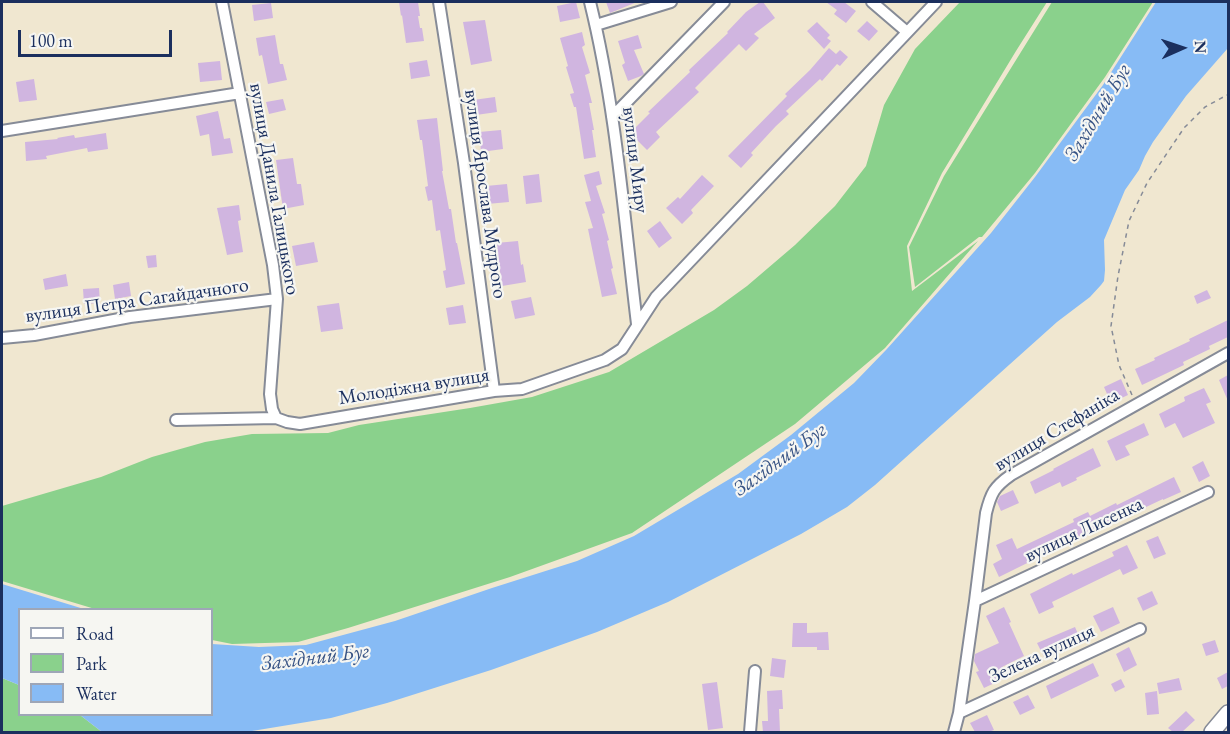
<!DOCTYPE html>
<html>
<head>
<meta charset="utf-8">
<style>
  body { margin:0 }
  #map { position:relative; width:1230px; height:734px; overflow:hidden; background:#f0e7d0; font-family:"EB Garamond",serif }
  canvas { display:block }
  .frame { position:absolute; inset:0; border:3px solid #1b2f5e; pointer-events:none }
  .legend { position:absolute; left:18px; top:608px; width:195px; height:108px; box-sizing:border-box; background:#f6f6f2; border:2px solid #9ea6b7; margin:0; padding:8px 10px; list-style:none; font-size:18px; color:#1b2f5e }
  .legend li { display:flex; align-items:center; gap:12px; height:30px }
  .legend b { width:30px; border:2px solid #9ea6b7 }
  .north { position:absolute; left:1152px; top:18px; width:60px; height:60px; -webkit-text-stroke:4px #f6f6f2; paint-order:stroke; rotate:87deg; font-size:16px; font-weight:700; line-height:24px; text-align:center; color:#1b2f5e }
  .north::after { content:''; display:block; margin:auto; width:21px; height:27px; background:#1b2f5e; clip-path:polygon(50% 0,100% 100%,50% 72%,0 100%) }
  .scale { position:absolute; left:18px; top:30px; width:154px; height:27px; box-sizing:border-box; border:3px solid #1b2f5e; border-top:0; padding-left:8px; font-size:18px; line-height:21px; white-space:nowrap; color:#1b2f5e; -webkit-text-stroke:4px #f6f6f2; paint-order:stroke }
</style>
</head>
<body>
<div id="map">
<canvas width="1230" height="734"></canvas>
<div class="frame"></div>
<ul class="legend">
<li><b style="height:8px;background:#fff"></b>Road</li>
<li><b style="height:16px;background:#8ad18c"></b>Park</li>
<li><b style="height:16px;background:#87bbf5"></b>Water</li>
</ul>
<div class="north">N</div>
<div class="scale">100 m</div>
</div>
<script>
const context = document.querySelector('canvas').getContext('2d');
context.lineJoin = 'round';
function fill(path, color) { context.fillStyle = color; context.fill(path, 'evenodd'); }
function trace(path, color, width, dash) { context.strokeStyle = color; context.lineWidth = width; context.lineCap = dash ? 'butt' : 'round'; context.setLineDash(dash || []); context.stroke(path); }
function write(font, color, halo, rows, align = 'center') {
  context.font = font + ' "EB Garamond",serif'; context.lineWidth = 4.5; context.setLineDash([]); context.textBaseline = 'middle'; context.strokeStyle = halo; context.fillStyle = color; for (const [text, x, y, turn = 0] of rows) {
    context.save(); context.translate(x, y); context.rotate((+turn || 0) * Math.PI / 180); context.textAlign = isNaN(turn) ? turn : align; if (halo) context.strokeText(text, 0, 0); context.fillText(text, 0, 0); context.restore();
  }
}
fill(new Path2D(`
  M960,2h87l-31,49 -74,122 -35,73 5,45 66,-50 -93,107 -90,76 -163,109 -122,44 -162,51 -50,14 -66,2 -20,-4v-30l-117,-1 -93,-28v-75l99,-29 51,-20 53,-15 47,-8 76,-1 31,-8 111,-17 62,-11 77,-25 105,-62 33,-24 48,-41 40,-39 31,-40 18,-61 31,-56z
  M1052,2h101l-48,75 -70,96 -53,64h-3l-64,50 -6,-40 35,-71z
  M2,678l17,7 1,29 60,1 22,17h-100z`), '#8ad18c');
fill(new Path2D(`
  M1156,2h72v46l-42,48 -33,46 -8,14 -6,14 -14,20 -21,50 1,30 -1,11 -3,4 -11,12 -33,25 -182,163 -28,22 -46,27 -133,68 -71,30 -106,38 -104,33 -56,15 -85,14h-144l-22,-17 132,-1v-70l47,3 47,-2 89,-24 97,-33 85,-27 57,-25 104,-62 53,-39 63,-52 32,-33 105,-117 44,-56 68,-92z
  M2,584l82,25 -64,1 -1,75 -17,-7z`), '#87bbf5');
fill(new Path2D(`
  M399,2h19l2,14h-2l2,12h2l2,13 -18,2 -4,-28 -1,1z
  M576,2l4,16 -20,4 -3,-16z
  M606,2h31l-27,11z
  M760,2h3l12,16 -21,16 5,4 -13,13 -7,-7 -44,44 4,4 -43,40 4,5 -13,13 -17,-17 20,-20 -2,-1 42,-40 -1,-2 39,-37 -1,-1 19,-20z
  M826,2h18l12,9 -10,12 -12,-9 3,-4z
  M271,3l2,15 -19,3 -2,-16z
  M485,20l7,41 -21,4 -8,-43z
  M867,21l11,10 -9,10 -12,-10z
  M817,22l13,13 -3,3 4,3 -7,8 -17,-18z
  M582,32l3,13 -3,2 8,26 -5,2 7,28h-3l5,27h-2l4,27 -12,2 -8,-52h-2l-4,-13 4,-1 -8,-26 2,-1 -8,-28z
  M275,35l5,29h3l4,16 -19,4 -6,-29 -3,1 -3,-18z
  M638,35l4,13 -8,2 10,24 -3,2 -13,5 -6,-16 3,-2 -7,-22z
  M829,48l7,6 4,-4 8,7 -8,9 -3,-2 -15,17 -2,-2 -34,32 3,3 -13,12 -25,27 2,2 -12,13 -13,-12 59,-60 -2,-2 25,-24z
  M427,60l3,16 -19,3 -2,-16z
  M220,61l2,19 -22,2 -2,-19z
  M34,79l3,21 -18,2 -3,-20z
  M495,97l2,15 -21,3 -3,-15z
  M283,99l3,11 -17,4 -3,-12z
  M218,111l6,28 6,-1 3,15 -21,3 -3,-22 -9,2 -4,-20z
  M437,118l6,53h-1l7,38h2l5,34h1l8,41 -19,4 -3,-17 3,-1 -6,-40 -4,1 -4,-31 -4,1 -3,-14 3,-1 -6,-46h-2l-3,-20z
  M501,130l2,19 -22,3 -2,-20z
  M106,133l2,16 -20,3 -1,-4 -41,8 1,3 -21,2 -1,-19 33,-3 -1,-1 17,-3 1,3z
  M293,158l4,26h4l3,21 -21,4 -7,-49z
  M599,171l3,13 -6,2 9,27 -3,1 7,26 -2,1 6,27 -2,1 6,25 -15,3 -14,-68 5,-1 -8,-26 6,-1 -7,-26z
  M539,174l3,28 -16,2 -3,-28z
  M702,175l12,11 -23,24 2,3 -11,11 -16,-16 12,-11 2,2z
  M507,184l2,18 -22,2 -1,-18z
  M239,205l2,15 -3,1 5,31 -16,3 -10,-47z
  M660,221l12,17 -13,10 -12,-17z
  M518,241l3,24 2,-1 3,18 -24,4 -6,-43z
  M314,242l4,20 -22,4 -4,-20z
  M156,255l1,12 -9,1 -2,-12z
  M66,274l2,12 -23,4 -2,-11z
  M129,282l2,14 -16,3 -2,-14z
  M99,288l1,15 -16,1 -1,-15z
  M1207,290l4,8 -14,6 -3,-8z
  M531,297l4,18 -20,4 -4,-18z
  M339,303l4,26 -22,3 -4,-26z
  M463,305l3,18 -17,2 -3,-17z
  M1228,320v17l-19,9 1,3 -27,13 1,3 -42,20 -7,-16 20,-9 -1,-2 36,-17 -1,-2z
  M1228,375v26l-9,-21z
  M1121,379l7,16 -17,8 -7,-16z
  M1204,388l7,14 -5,2 9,19 -32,15 -8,-15 -10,5 -6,-14 26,-13 -1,-4z
  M1144,423l5,12 -24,11 5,9 -14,6 -9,-20z
  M1093,448l8,18 -25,12 1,2 -15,7 -2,-5 -25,12 -5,-12 24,-12 -1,-1z
  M1203,461l7,15 -11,6 -7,-15z
  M1174,477l7,15 -18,8v-1l-57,27v-2l-107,53 -6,-13 9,-5 -6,-14 16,-7 5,11 57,-27 -1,-3 15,-7 2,4 26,-13 1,2z
  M1013,490l6,13 -18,8 -4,-9 3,-6z
  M1158,536l8,18 -12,5 -8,-18z
  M1127,545l11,23 -15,7 -3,-6 -68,33 2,5 -15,7 -9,-20 42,-21 1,2 41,-19 -2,-4z
  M1152,591l6,13 -15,7 -6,-13z
  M1004,607l7,15 -2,1 15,33 -22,11 5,10 -23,11 -8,-16 3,-1 -5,-10 1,-7 24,-11 -13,-27z
  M1113,607l7,16 -19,9 -8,-16z
  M793,623h14v10l21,-1 1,18h-12v-3h-25z
  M1075,627l6,14 -36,18 -8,-16z
  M1215,640l4,12 -13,4 -4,-12z
  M1129,647l8,18 -13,7 -8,-18z
  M772,658l14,2 -2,18 -14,-2z
  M1093,663l6,13 -48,23 -5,-13z
  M1228,672v14l-6,3 -5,-11z
  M1179,678l3,12 -23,4 -2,-11z
  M1121,679l4,8 -10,5 -4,-8z
  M717,682l6,46 -15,2 -6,-46z
  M782,690l1,19h-4l1,23h-17l-1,-11h6l-1,-30z
  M1157,691l2,23 -12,1 -2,-22z
  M1028,695l7,13 -15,7 -7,-13z
  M1186,711l9,9 -13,12h-9l-5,-4z
  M987,715l7,15 -6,2h-13l-5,-9z`), '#d0b5e0');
const street = new Path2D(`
  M222,2l51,263 4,34 -7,95 2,15 4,9
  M439,2l25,161 30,228
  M590,2c26,105 34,215 47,322
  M872,2l35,30
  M596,25l75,-23
  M612,117l112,-115
  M2,131l238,-38
  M2,338l32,-3 96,-18 147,-18
  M176,420l100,-2 11,4 13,2 194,-33 28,-2 83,-29 17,-11 34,-52 280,-295
  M975,601l233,-109
  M959,713l181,-84
  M750,732l5,-61
  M954,732l5,-19 16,-112 11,-88c5,-20 8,-26 25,-38l217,-122`);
const secondary = new Path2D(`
  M1212,732l16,-19`);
trace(street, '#868b97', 14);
trace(secondary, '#868b97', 18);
trace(new Path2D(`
  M1132,395l-13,-30 -8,-39 7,-50 11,-55 18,-38 37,-55 21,-21 22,-12 1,1`), '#868b97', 1.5, [4.5, 4.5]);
trace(street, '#fff', 10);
trace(secondary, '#fff', 15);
write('20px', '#1b2f5e', '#f6f6f2', [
  ["вулиця Миру",635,160,83],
  ["вулиця Данила Галицького",274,189,80],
  ["вулиця Ярослава Мудрого",485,194,82],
  ["вулиця Петра Сагайдачного",137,301,-8],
  ["Молодіжна вулиця",414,387,-9],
  ["вулиця Стефаніка",1057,430,-31],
  ["вулиця Лисенка",1084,530,-25],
  ["Зелена вулиця",1042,654,-25]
]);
write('italic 21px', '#365284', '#f6f6f2', [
  ["Західний Буг",1098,113,-59],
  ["Західний Буг",780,460,-36],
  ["Західний Буг",315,658,-7]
]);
</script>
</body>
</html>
